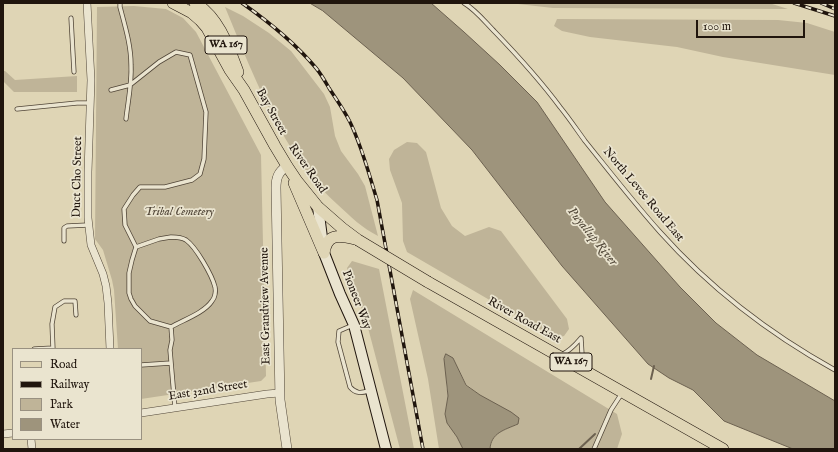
<!DOCTYPE html>
<html>
<head>
<meta charset="utf-8">
<style>
  body { margin:0 }
  #map { position:relative; width:838px; height:452px; overflow:hidden; background:#dfd5b5; font-family:"IM FELL English",serif }
  canvas { display:block }
  .frame { position:absolute; inset:0; border:4px solid #20150d; pointer-events:none }
  .legend { position:absolute; left:12px; top:348px; width:130px; height:92px; box-sizing:border-box; background:#eae4cf; border:1px solid #999181; margin:0; padding:5px 7px; list-style:none; font-size:12px; color:#20150d }
  .legend li { display:flex; align-items:center; gap:8px; height:20px }
  .legend b { width:20px; border:1px solid #999181 }
  .scale { position:absolute; left:696px; top:20px; width:109px; height:18px; box-sizing:border-box; border:2px solid #20150d; border-top:0; padding-left:5px; font-size:12px; line-height:14px; white-space:nowrap; color:#20150d; -webkit-text-stroke:3px #eae4cf; paint-order:stroke }
</style>
</head>
<body>
<div id="map">
<canvas width="838" height="452"></canvas>
<div class="frame"></div>
<ul class="legend">
<li><b style="height:5px;background:#dfd5b5"></b>Road</li>
<li><b style="height:5px;background:#20150d"></b>Railway</li>
<li><b style="height:11px;background:#bfb498"></b>Park</li>
<li><b style="height:11px;background:#9e947c"></b>Water</li>
</ul>
<div class="scale">100 m</div>
</div>
<script>
const context = document.querySelector('canvas').getContext('2d');
context.lineJoin = 'round';
function fill(path, color) { context.fillStyle = color; context.fill(path, 'evenodd'); }
function trace(path, color, width, dash) { context.strokeStyle = color; context.lineWidth = width; context.lineCap = dash ? 'butt' : 'round'; context.setLineDash(dash || []); context.stroke(path); }
function write(font, color, halo, rows, align = 'center') {
  context.font = font + ' "IM FELL English",serif'; context.lineWidth = 3.5; context.setLineDash([]); context.textBaseline = 'middle'; context.strokeStyle = halo; context.fillStyle = color; for (const [text, x, y, turn = 0] of rows) {
    context.save(); context.translate(x, y); context.rotate((+turn || 0) * Math.PI / 180); context.textAlign = isNaN(turn) ? turn : align; if (halo) context.strokeText(text, 0, 0); context.fillText(text, 0, 0); context.restore();
  }
}
fill(new Path2D(`
  M515,3h254l19,6 -235,-1 -35,-4z
  M134,6l32,3 17,9 13,14 65,123 5,221 -5,5 -120,18v-50h-23l-4,-59 -2,-10 -9,-30 -8,-11 2,-232z
  M225,7l18,9 26,17 22,18 33,43 6,13 5,29 6,15 17,23 7,12 13,50c-16,-8 -27,-19 -41,-32 -15,-14 -30,-30 -41,-48 -30,-47 -50,-98 -71,-149z
  M557,19l221,1 29,3 28,9v43l-112,-18 -46,-10 -87,-10 -28,-6 -8,-5z
  M3,71h2l10,9 62,-4v16h-63l-11,-11z
  M407,142l10,1 9,9 15,56 11,18 13,10 24,-9 12,4 66,88 2,10 -5,7 -9,2 -148,-86 -4,-11 -1,-38 -12,-33 -1,-11 5,-9z
  M352,261l27,8 35,180h-14l-33,-125 -20,-56z
  M413,290l204,124 5,20 -5,15h-127c1,-16 14,-19 27,-25l-51,-40 -13,-26 -7,26 2,12 -3,18 2,9 10,14 6,12h-24l-11,-70 -18,-80z`), '#bfb498');
const water = new Path2D(`
  M310,3h121l33,29 36,33 37,37 68,100 75,85 36,36 41,32 78,46v48h-42l-69,-28 -31,-31 -24,-12 -21,-14 -86,-98 -90,-116 -69,-72 -80,-67z
  M446,354l7,4 13,27 14,10 31,17 8,6 -1,6c-14,6 -27,9 -28,25h-27l-6,-12 -10,-14 -2,-9 3,-18 -4,-37z`);
fill(water, '#9e947c');
trace(water, '#6c6150', 1);
trace(new Path2D(`
  M651,379l3,-13
  M579,449l16,-15`), '#6c6150', 2);
const service = new Path2D(`
  M120,3v4c5,19 11,38 11,58 1,18 -3,36 -5,54
  M464,3c12,7 21,19 31,29 23,24 45,48 65,75 9,11 17,23 25,34 25,31 49,62 75,91 50,56 110,102 175,138
  M71,18l3,54
  M111,90l19,-5 29,-23 17,-10 14,3 16,57 -2,47 -4,15 -8,6 -27,7h-25l-7,8 -9,14 1,16 11,22
  M17,109l60,-6h13
  M171,237c5,0 10,0 15,3 10,7 26,35 29,47 1,4 0,11 -3,14 -8,12 -29,19 -41,26l-21,-6 -15,-15 -4,-7 -2,-6v-20l3,-13 4,-13 23,-8z
  M64,241v-13l3,-2 21,-1
  M353,325l-14,6 -1,11 12,45c6,7 11,6 19,4
  M171,327l1,13 -2,10 5,58
  M581,338l1,16 2,13
  M34,349l19,-1
  M53,349l-1,-25 3,-17 9,-6h11l1,14
  M561,355c9,-4 15,-11 20,-17
  M141,365l30,-2
  M594,449l17,-39 11,-17`);
const minor = new Path2D(`
  M87,3l4,77 -3,92v46l3,27 12,29 3,12 2,17 2,46
  M141,413l126,-19 12,-1
  M3,434l10,-1
  M31,439l1,10`);
const tertiary = new Path2D(`
  M287,166c-9,6 -11,12 -11,22l4,212 7,49`);
const secondary = new Path2D(`
  M318,207l6,46 16,41 14,31 32,124`);
const primary = new Path2D(`
  M173,3l19,10 8,7 7,8 23,42 14,20 31,56 12,20 10,15 21,26 24,21 16,12
  M195,3c24,14 34,45 43,69
  M294,183l30,70
  M324,253c3,-20 15,-18 31,-14
  M428,282l295,167`);
trace(service, '#504537', 5);
trace(minor, '#504537', 8);
trace(tertiary, '#504537', 10);
trace(secondary, '#20150d', 12);
trace(primary, '#20150d', 12);
trace(service, '#eae4cf', 3.5);
trace(minor, '#eae4cf', 7);
trace(tertiary, '#eae4cf', 9);
trace(secondary, '#eae4cf', 10);
trace(primary, '#dfd5b5', 11);
const rail = new Path2D(`
  M242,3c27,19 53,40 74,65 5,6 9,13 13,20 7,11 15,22 21,34 12,25 19,52 27,78l46,249
  M794,3l41,13
  M821,3l14,6`);
trace(rail, '#20150d', 3.5);
trace(rail, '#eae4cf', 2, [6]);
const primaryBridge = new Path2D(`
  M358,240l70,42`);
trace(primaryBridge, '#20150d', 12, []);
trace(primaryBridge, '#dfd5b5', 11);
for (const [x, y, w] of [
  [226,45,42],
  [571,362,42]
]) { const box = new Path2D(); box.roundRect(x - w / 2, y - 9, w, 18, 3); context.fillStyle = '#eae4cf'; context.fill(box); trace(box, '#20150d', 1); }
write('bold 11px', '#20150d', null, [
  ["WA 167",226,45],
  ["WA 167",571,362]
]);
write('12px', '#20150d', '#eae4cf', [
  ["Bay Street",271,112,61],
  ["River Road",307,169,55],
  ["Duct Cho Street",78,177,-89],
  ["North Levee Road East",643,195,50],
  ["Pioneer Way",356,300,69],
  ["East Grandview Avenue",266,306,-91],
  ["River Road East",524,321,29],
  ["East 32nd Street",208,391,-9]
]);
write('italic 12px', '#504537', '#eae4cf', [
  ["Tribal Cemetery",179,213]
]);
write('italic 13px', '#524839', '#eae4cf', [
  ["Puyallup River",592,237,51]
]);
</script>
</body>
</html>
